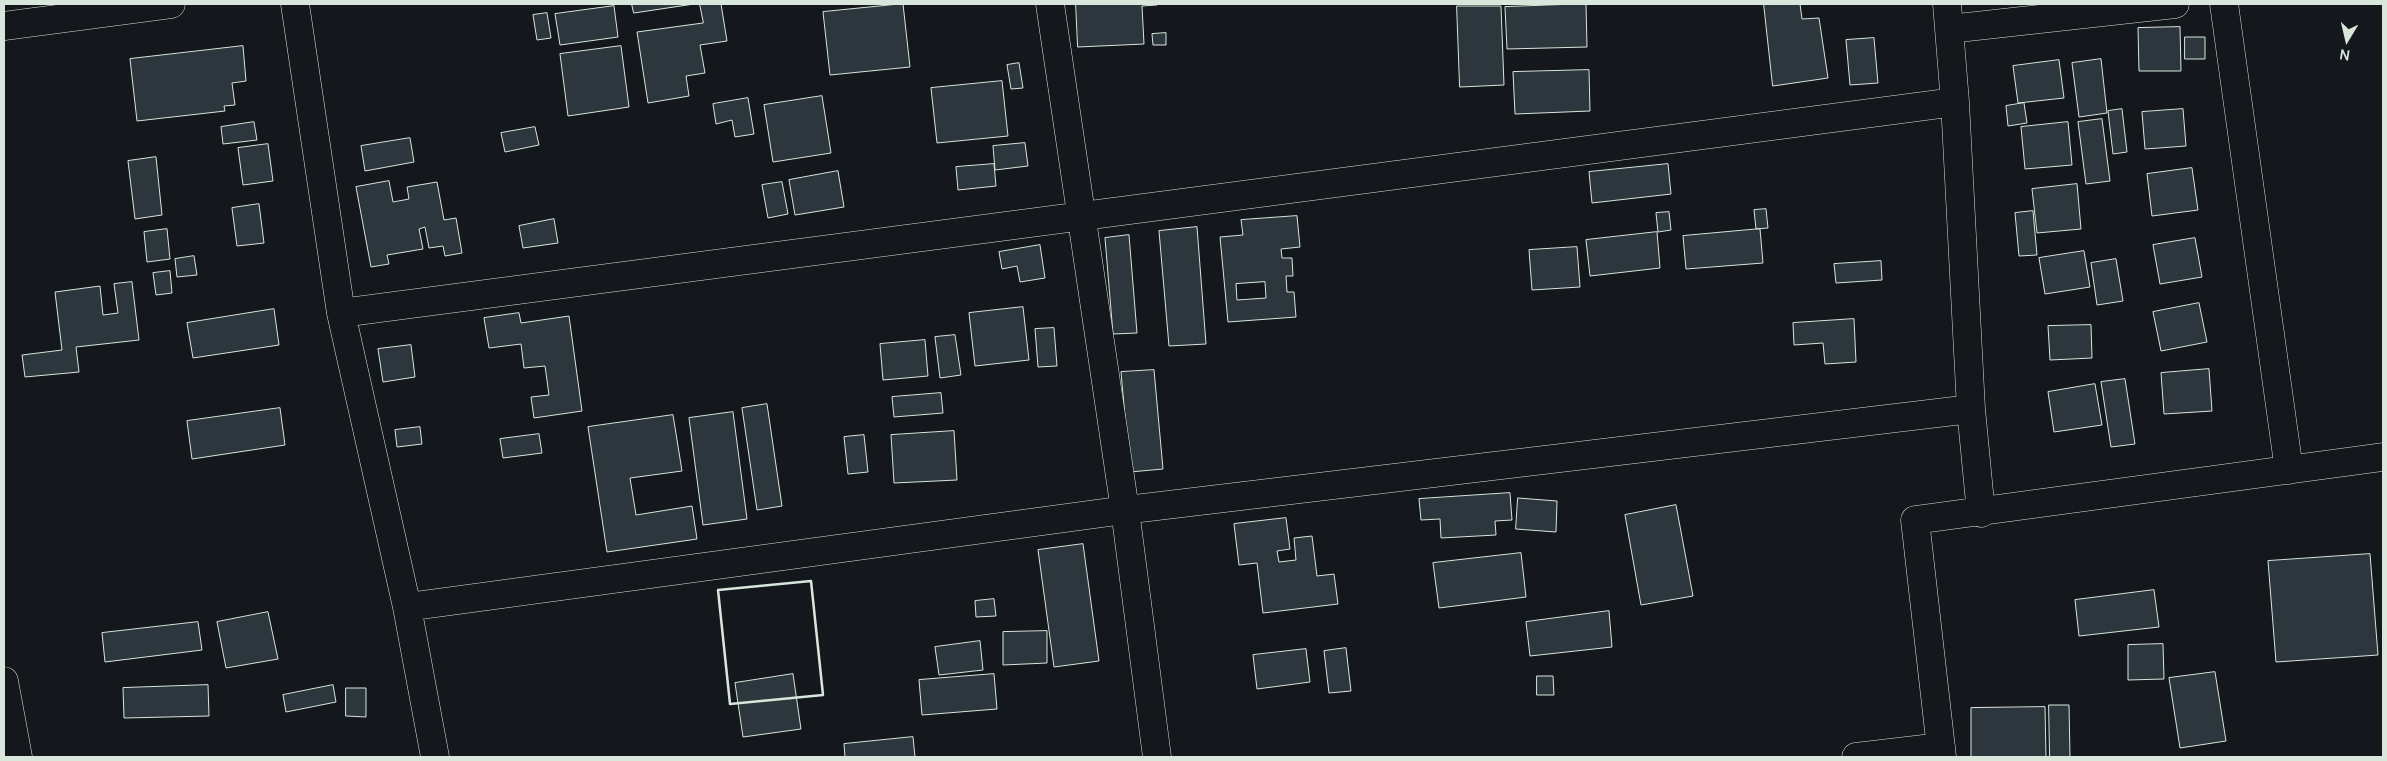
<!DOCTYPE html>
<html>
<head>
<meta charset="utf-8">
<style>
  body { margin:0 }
  #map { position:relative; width:2387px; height:761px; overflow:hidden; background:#14181c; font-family:Manrope,sans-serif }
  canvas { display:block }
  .frame { position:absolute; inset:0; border:5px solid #d8e6dc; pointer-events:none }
  .north { position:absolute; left:2322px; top:15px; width:50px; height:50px; -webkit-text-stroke:4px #14181c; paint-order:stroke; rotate:189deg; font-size:14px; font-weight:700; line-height:20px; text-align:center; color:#d8e6dc }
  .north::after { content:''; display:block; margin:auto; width:18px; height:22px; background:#d8e6dc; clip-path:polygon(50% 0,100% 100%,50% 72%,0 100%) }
</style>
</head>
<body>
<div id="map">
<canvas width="2387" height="761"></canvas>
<div class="frame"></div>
<div class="north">N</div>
</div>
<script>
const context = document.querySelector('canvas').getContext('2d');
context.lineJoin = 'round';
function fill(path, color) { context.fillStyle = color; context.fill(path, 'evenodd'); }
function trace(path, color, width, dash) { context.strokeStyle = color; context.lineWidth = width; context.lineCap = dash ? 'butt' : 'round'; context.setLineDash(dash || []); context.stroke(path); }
const building = new Path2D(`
  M632,4h62l-60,9z
  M700,4h21l6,37 -27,4 5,28 -19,3 3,20 -41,7 -11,-71 66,-9z
  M903,4l7,63 -80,8 -7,-63z
  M1076,4h81v1l-15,1 2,38 -66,3z
  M1586,4l1,43 -80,2 -2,-42z
  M1764,4h36l2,15 17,-1 9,60 -55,8z
  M614,6l4,31 -58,8 -5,-31z
  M1457,6h44l3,79 -44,2z
  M547,13l4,25 -14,2 -4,-25z
  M2180,27l1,44h-42l-1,-43z
  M1166,33v12h-13l-1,-11z
  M2185,37h20v22h-20z
  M1874,38l4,45 -28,2 -4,-45z
  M243,46l3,35 -14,2 3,22 -11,1 1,5 -88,10 -7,-62z
  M621,46l8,61 -61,9 -8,-62z
  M2101,59l6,54 -28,4 -7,-54z
  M2059,60l5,38 -46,5 -5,-37z
  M1019,63l4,25 -12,1 -4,-24z
  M1589,70l1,41 -75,3 -2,-42z
  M1002,81l6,55 -71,7 -6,-55z
  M822,96l9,57 -58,9 -9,-57z
  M748,98l6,36 -19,3 -3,-17 -16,4 -3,-20z
  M2024,103l3,20 -19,3 -2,-20z
  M2122,109l5,43 -14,2 -5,-43z
  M2183,109l3,37 -41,3 -3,-37z
  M2102,119l8,62 -24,3 -8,-62z
  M254,122l3,18 -34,4 -2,-17z
  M2068,122l4,43 -47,4 -4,-42z
  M535,127l4,18 -34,7 -4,-19z
  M410,138l4,24 -49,9 -4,-25z
  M1025,143l3,23 -33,4 -2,-24z
  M268,144l5,37 -30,4 -5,-37z
  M156,157l6,58 -27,4 -7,-58z
  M994,164l2,22 -38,4 -2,-23z
  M1668,164l3,30 -79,9 -3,-31z
  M2192,168l6,42 -46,6 -5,-42z
  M838,171l6,36 -49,8 -6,-35z
  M389,181l4,21 16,-3 -2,-12 30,-5 7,38 12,-2 6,35 -17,3 -2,-10 -14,2 -4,-21 -6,2 4,20 -36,6 2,9 -18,3 -15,-80z
  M782,182l6,32 -20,4 -6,-33z
  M2077,184l4,45 -44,4 -5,-44z
  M259,204l5,39 -27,3 -5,-38z
  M1766,209l2,19 -12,1 -2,-19z
  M2033,211l4,44 -18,1 -4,-43z
  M1669,212l2,18 -13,2 -2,-19z
  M1297,216l3,31 -19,2 1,9h10l1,18h-7l1,16h7l2,25 -68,5 -8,-85 23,-2 -2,-15zM1265,282l1,16 -29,2 -1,-16z
  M554,219l4,24 -35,5 -4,-22z
  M1197,227l9,117 -37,2 -10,-115z
  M167,229l3,30 -23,3 -3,-30z
  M1760,229l3,34 -77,6 -3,-33z
  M1657,232l3,36 -70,8 -4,-36z
  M1129,235l8,98 -24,1 -8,-96z
  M2195,238l7,39 -42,7 -7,-39z
  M1040,245l5,33 -25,4 -3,-16 -15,3 -3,-17z
  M1577,247l3,40 -48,3 -3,-40z
  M2084,251l6,36 -45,7 -6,-36z
  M194,256l3,19 -20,2 -2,-18z
  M2116,259l7,42 -26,4 -6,-42z
  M1881,261l1,19 -46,3 -2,-19z
  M170,271l2,22 -16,2 -3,-22z
  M132,282l7,58 -63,7 3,25 -54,5 -3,-22 40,-5 -7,-58 45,-6 3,29 15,-2 -4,-29z
  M2199,303l8,39 -46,9 -8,-39z
  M1023,307l6,53 -54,6 -6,-53z
  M274,309l5,36 -86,13 -6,-35z
  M519,313l2,10 48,-7 13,95 -48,7 -3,-21 18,-2 -4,-29 -21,2 -3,-24 -32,4 -5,-30z
  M1854,319l2,43 -31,2 -2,-21 -29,2 -1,-22z
  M2091,325l1,33 -42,2 -2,-34z
  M1054,328l3,38 -19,1 -3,-38z
  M955,335l6,40 -21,3 -5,-41z
  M925,340l3,36 -45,4 -3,-36z
  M411,345l4,32 -32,5 -5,-33z
  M2209,369l3,42 -48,3 -3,-41z
  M1154,370l9,99 -33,3 -9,-100z
  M2125,379l10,65 -24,3 -10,-65z
  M2095,384l7,41 -48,7 -6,-40z
  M941,393l2,20 -49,4 -2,-20z
  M767,404l15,102 -25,4 -15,-102z
  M280,408l5,37 -93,14 -5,-38z
  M733,412l14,107 -44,6 -14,-107z
  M673,415l9,56 -52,7 6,37 56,-9 5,33 -90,13 -19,-125z
  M420,427l2,17 -25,3 -2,-17z
  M954,431l3,49 -63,3 -3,-48z
  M539,434l3,19 -39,5 -3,-19z
  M864,435l4,37 -20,2 -4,-37z
  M1510,493l2,27 -17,1 1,14 -55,3 -1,-19 -19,1 -2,-21z
  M1518,498l39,3 -1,31 -40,-3z
  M1676,505l17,91 -52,9 -16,-90z
  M1286,518l4,31 -13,2 2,11 17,-2 -2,-22 18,-2 5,40 17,-2 4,30 -75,9 -6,-50 -18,2 -5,-41z
  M1083,544l16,117 -45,6 -16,-117z
  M1521,553l5,44 -87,11 -6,-45z
  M2370,554l8,101 -102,7 -8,-101z
  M2154,590l5,37 -80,9 -4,-36z
  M994,599l2,17 -20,1 -1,-16z
  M1609,611l3,36 -82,9 -4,-34z
  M268,612l10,47 -52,9 -9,-46z
  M198,622l4,28 -97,12 -3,-29z
  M1047,631v32l-44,2v-33z
  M980,641l3,29 -44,5 -4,-28z
  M2163,644l1,35 -36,1v-35z
  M1346,648l5,43 -22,2 -5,-42z
  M1306,649l4,33 -53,7 -4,-34z
  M2215,672l11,69 -46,7 -11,-70z
  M793,674l8,55 -58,8 -8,-54z
  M994,674l3,35 -75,6 -3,-35z
  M1537,676h16l1,19h-17z
  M208,685l1,31 -85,2 -1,-30z
  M333,685l3,17 -50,10 -3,-17z
  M346,688h20v29l-20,-1z
  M2049,705h20l1,52h-20z
  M2045,707l1,50h-75v-49z
  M913,737l2,20h-70l-1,-13z`);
fill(building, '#2c363c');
trace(building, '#d8e6dc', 1);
const street = new Path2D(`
  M295,4l46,309 66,294 28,150
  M1050,4l75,506 32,247
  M1947,4l8,98 16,307 10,104
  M2224,4l65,466
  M4,26l167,-22
  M1949,29l226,-25
  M341,313l1614,-211
  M407,607l718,-97 846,-101
  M1856,757l85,-10
  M1942,757l-27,-237 468,-63`);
const secondary = new Path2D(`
  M4,681l14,76`);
trace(street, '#d8e6dc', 29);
trace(secondary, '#d8e6dc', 29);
trace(street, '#14181c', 28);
trace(secondary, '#14181c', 28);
trace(new Path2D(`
  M811,581l12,114 -93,9 -12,-114z`), '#d8e6dc', 2.5);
</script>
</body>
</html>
